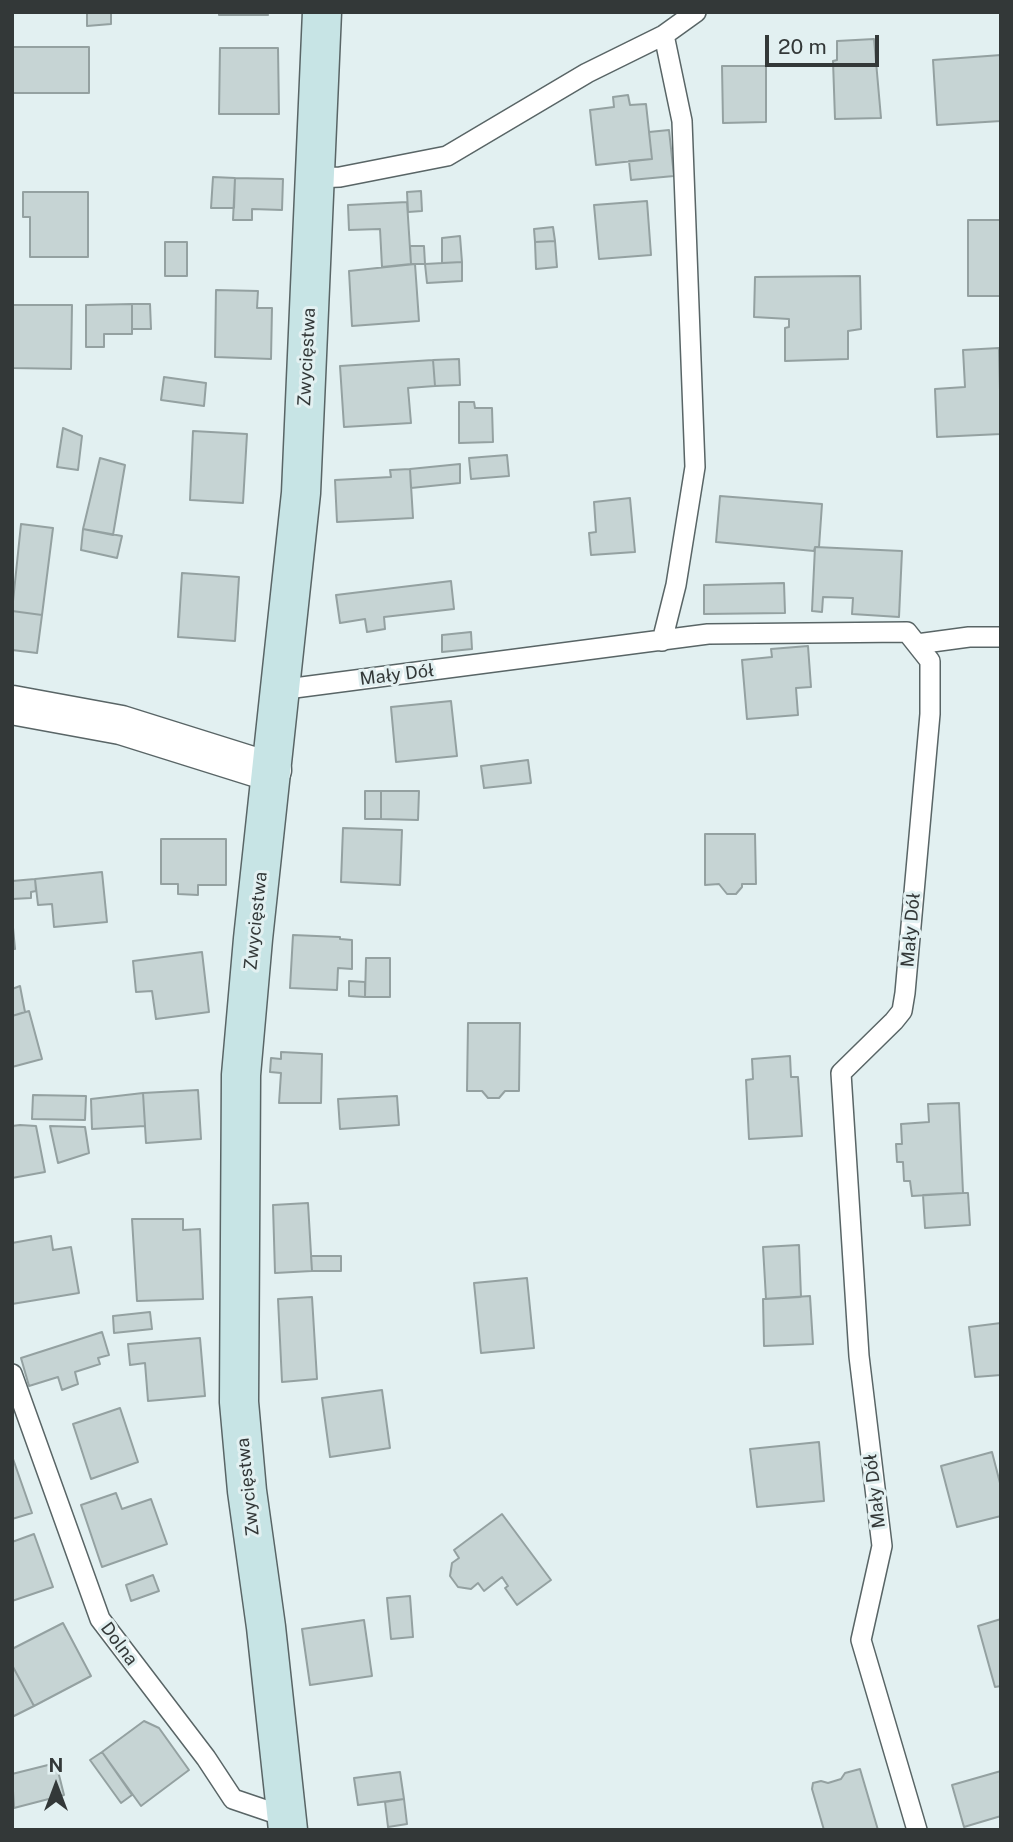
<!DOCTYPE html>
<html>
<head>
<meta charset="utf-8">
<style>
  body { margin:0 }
  #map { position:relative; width:1013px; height:1842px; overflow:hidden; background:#e2f0f1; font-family:"Public Sans",sans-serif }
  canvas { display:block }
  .frame { position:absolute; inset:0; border:14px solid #333838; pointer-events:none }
  .north { position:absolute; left:21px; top:1751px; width:70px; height:70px; -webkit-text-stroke:5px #e2f0f1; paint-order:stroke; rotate:0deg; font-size:19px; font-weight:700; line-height:28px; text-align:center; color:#333838 }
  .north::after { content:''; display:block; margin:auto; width:24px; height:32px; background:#333838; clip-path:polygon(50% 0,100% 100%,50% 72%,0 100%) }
  .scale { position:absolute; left:765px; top:35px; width:114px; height:32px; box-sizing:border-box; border:4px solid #333838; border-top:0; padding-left:9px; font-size:21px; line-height:24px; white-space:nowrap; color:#333838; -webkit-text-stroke:5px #e2f0f1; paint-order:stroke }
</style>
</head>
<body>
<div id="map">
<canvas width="1013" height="1842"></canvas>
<div class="frame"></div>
<div class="north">N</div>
<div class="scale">20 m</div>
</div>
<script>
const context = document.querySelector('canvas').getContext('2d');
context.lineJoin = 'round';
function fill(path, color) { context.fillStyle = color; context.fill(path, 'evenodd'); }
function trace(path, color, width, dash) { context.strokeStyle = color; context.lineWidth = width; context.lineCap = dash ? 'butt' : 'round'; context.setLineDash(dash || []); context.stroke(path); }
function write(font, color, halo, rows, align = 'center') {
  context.font = font + ' "Public Sans",sans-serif'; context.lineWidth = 6; context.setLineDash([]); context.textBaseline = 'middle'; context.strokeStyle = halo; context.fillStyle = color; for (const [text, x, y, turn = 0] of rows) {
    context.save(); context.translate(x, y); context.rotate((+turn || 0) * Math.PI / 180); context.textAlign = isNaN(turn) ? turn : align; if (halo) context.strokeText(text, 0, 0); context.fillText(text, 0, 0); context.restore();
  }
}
const building = new Path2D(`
  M87,12h24v12l-24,2z
  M219,12h48l1,3h-49z
  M874,39l7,79 -46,1 -2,-58 4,-1v-19z
  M12,47h77v46h-77z
  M220,48h58l1,66h-60z
  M1001,55v66l-64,4 -4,-65z
  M722,66h44v56l-43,1z
  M628,95l2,10 16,-1 6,55 -56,6 -6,-55 24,-3 -1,-10z
  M669,130l5,46 -43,4 -2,-19 23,-2 -3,-27z
  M213,177l22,1 -1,30h-23z
  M235,178l48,1 -1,31 -30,-1v11h-19z
  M421,191l1,20 -14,1 -1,-20z
  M23,192h65v65h-58v-40h-7z
  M647,201l4,54 -52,4 -5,-54z
  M407,202l4,62 -29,3 -2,-38 -31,1 -1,-25z
  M968,220h33v76h-33z
  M553,227l2,14 -20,1 -1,-13z
  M460,236l2,26 -20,1v-25z
  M555,241l2,26 -21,2 -1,-27z
  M165,242h22v34h-22z
  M410,246h14l1,18h-14z
  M462,262v19l-35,2 -2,-19z
  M415,264l4,57 -67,5 -3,-55z
  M860,276l1,53 -13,2v28l-63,2v-33l4,-1v-8l-35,-2 1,-40z
  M216,290l42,1 -1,17h15l-1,51 -56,-2z
  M132,304h18l1,25h-19z
  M132,304v30h-28v13h-18v-42z
  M12,305h60l-1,64 -59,-1z
  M999,348l2,86 -64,3 -2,-48 30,-2 -2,-37z
  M459,359l1,26 -25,1 -2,-26z
  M433,360l2,26 -27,2 3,35 -67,4 -4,-61z
  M164,377l42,6 -2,23 -43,-6z
  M459,402h15l1,6h17l1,34 -34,1z
  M63,428l19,8 -4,34 -21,-3z
  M193,431l54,3 -4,69 -53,-3z
  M507,455l2,21 -38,3 -2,-21z
  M100,458l25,7 -12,70 -30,-6z
  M460,464v19l-49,5 -1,-19z
  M410,469l3,49 -76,4 -2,-42 56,-3 -1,-7z
  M720,496l102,8 -3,43h-4l-1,4 -98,-9z
  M630,498l5,54 -44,3 -2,-22 7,-1 -2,-30z
  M21,524l32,4 -11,87 -30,-4z
  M83,529l39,7 -5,22 -36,-8z
  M815,547l87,4 -3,66 -47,-3 1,-16 -30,-1 -1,15 -10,-1z
  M182,573l57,4 -4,64 -57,-4z
  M451,581l3,28 -70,8 1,12 -18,3 -2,-13 -25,4 -4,-28z
  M784,583l1,30 -81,1v-29z
  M12,611l30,4 -5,38 -25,-3z
  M471,632l1,17 -30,3v-17z
  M808,646l3,41 -15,1 2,27 -51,4 -5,-59 30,-3 -1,-8z
  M451,701l6,55 -61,6 -5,-55z
  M528,760l3,23 -47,5 -3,-22z
  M365,791h16v28h-16z
  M381,791h38l-1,29 -37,-1z
  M343,828l59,2 -2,55 -59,-3z
  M705,834h50l1,50h-14v3l-6,7h-9l-8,-10 -14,1z
  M161,839h65v46h-28v10l-20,-1v-10h-17z
  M102,872l5,50 -53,5 -2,-23 -14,1 -3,-26z
  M35,879l1,12 -5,1v6l-19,1v-18z
  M12,917l3,32h-3z
  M293,935l47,2v2l12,1v29l-14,-1 -1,22 -47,-2z
  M202,952l7,60 -53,7 -4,-28 -16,1 -3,-31z
  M366,958h24v39h-25z
  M349,981l16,1v15l-16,-1z
  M20,986l5,26 -13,4v-27z
  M29,1011l13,48 -30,8v-51z
  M468,1023h52l-1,68h-14l-6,7h-11l-6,-7h-15z
  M281,1052l41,2 -1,49h-42l2,-30 -11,-1 1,-14 10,1z
  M790,1056l1,21h7l4,59 -53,3 -3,-59 7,-1 -1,-20z
  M198,1090l3,49 -55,4 -3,-50z
  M143,1093l2,33 -53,3 -1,-30z
  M33,1095l53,1 -1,24 -53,-1z
  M397,1096l2,29 -59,4 -2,-30z
  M959,1103l4,90 -51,3 -2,-15h-6l-1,-19h-6l-1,-18h6l-1,-20 28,-2 -1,-18z
  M20,1125l16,1 9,46 -33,6v-52z
  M50,1126l35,1 4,26 -31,10z
  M963,1193h5l2,32 -45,3 -2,-33z
  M308,1203l4,68 -37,2 -2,-68z
  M132,1219h51v11l17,-1 3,70 -66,2z
  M51,1236l2,14 18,-3 8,46 -67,11v-61z
  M799,1245l2,52 -35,2 -3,-52z
  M311,1256h30v15h-29z
  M527,1278l7,70 -53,5 -7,-70z
  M810,1296l3,48 -49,2 -1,-47z
  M312,1297l5,82 -35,3 -4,-83z
  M150,1312l2,17 -38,4 -1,-17z
  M1001,1323v52l-26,2 -6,-50z
  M102,1332l7,23 -11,3 2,6 -25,8 3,12 -16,6 -4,-13 -29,9 -8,-28z
  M200,1338l5,58 -57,5 -3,-38 -15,2 -2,-21z
  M382,1390l8,58 -60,9 -8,-59z
  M120,1408l18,54 -47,17 -18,-55z
  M819,1442l5,59 -67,6 -7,-58z
  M992,1452l9,35v29l-44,11 -16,-61z
  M12,1456l20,57 -20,6z
  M116,1493l6,16 29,-10 16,45 -65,23 -21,-62z
  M502,1514l49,66 -34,25 -12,-17 3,-2 -6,-9 -18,14 -6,-8 -7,6 -13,-2 -8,-11 2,-13 7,-5 -5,-8z
  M34,1534l19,53 -41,14v-59z
  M153,1575l6,16 -28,10 -5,-16z
  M410,1596l3,41 -22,2 -4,-41z
  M1001,1619v67l-6,1 -17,-61z
  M364,1620l8,56 -62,9 -8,-56z
  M63,1623l28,53 -57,30 -22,-41v-16z
  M12,1665l22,41 -22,11z
  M144,1721l15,7 30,42 -48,36 -39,-54z
  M102,1752l30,43 -11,8 -31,-43z
  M56,1763l8,32 -50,13 -2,-34z
  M860,1769l18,61h-54l-12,-41 1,-6 8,-2 7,2 13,-4 4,-6z
  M1001,1771v45l-37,11 -12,-42z
  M400,1772l4,27 -46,6 -4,-27z
  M404,1799l3,25 -19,3 -3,-25z`);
fill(building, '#c6d4d4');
trace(building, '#94a1a1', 2);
const lane = new Path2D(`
  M315,178l25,-1 107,-21 140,-83 77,-38 32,-23
  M662,641l14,-56 19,-118 -13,-346 -18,-86
  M917,644l52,-7h32
  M279,690l429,-56 199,-2 23,29v53l-25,279 -3,18 -8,10 -53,52 18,283 23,190 -21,94 56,190
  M12,1374l88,245 106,139 27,41 53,18`);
const street = new Path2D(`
  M12,705l109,20 134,42 17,3`);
const secondary = new Path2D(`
  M288,1830l-22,-203 -19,-136 -8,-89 2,-327 12,-136 48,-446 21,-481`);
trace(lane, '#596566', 22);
trace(street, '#596566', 41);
trace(secondary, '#596566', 41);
trace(lane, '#fff', 19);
trace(street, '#fff', 38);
trace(secondary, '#c7e4e5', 38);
write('18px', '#333838', '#e2f0f1', [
  ["Zwycięstwa",307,357,-87],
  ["Mały Dół",397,675,-7],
  ["Zwycięstwa",256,921,-84],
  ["Mały Dół",911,930,-85],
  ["Zwycięstwa",248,1487,-96],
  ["Mały Dół",875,1491,-97],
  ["Dolna",119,1644,53]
]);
</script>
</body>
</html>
